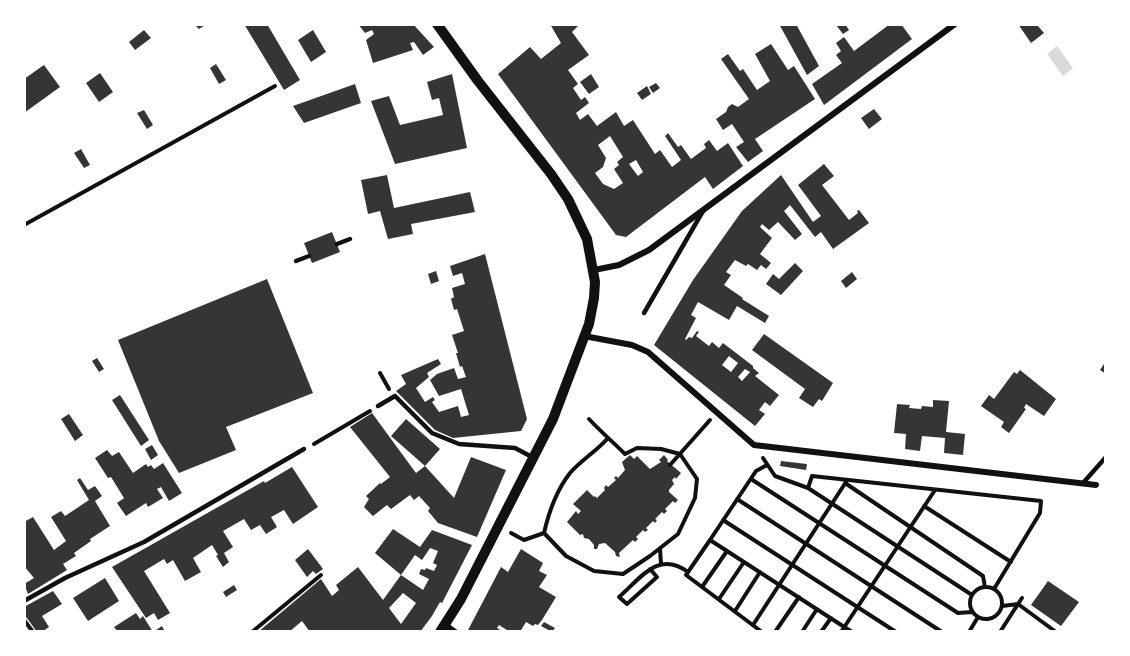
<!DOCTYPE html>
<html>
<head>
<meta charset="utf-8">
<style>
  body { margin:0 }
  #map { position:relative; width:1130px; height:656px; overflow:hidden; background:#fff; font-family:"PT Serif",serif }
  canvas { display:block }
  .frame { position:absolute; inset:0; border:26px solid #fff; pointer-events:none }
</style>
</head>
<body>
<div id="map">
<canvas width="1130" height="656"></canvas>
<div class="frame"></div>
</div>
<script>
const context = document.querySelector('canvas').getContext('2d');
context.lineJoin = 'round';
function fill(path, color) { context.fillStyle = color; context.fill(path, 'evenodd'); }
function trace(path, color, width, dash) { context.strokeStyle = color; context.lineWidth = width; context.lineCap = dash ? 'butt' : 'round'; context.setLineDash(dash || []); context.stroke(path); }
fill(new Path2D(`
  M1057,46l16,22 -10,8 -16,-22z`), '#d9d9d9');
fill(new Path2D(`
  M194,24h13l-8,5z
  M244,24h23l33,56 -16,10z
  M358,24h41l1,2 13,-2 21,23 -11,8 -9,-13 -4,1 3,7 -40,13 -7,-23 8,-6 -2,-4 -7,3z
  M550,24h27l1,2 -6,6 17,23 -21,15 10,14 -5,4 8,12 4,-3 4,6 -13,10 4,7 8,-6 9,12 19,-14 8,14 9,-6 22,34 5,-4 12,17 9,-7 -16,-24 3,-3 10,14 3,-2 10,14 15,-11 -2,-4 5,-4 8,11 11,-8 15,23 -30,23 -8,-12 -79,60 -10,-2 -118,-161 32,-27 11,12 20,-16zM610,136l13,21 -6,5 2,3 -5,4 9,14 -9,6 -11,-5 -8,-11 8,-6 3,-9 -8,-13zM636,160l7,12 -5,4 -9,-12z
  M779,24h17l23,42 -12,9z
  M838,24h7l4,6 -6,4 -7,-9z
  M890,24h11l11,15 -88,66 -12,-21 30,-21 -6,-8 5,-4 -5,-8 8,-6 10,14z
  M1018,24h24l-4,2 6,7 -13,10z
  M144,30l7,8 -16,12 -6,-8z
  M313,30l13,22 -15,10 -13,-22z
  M771,44l17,26 6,-4 21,33 -60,40 8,12 -15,11 -12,-15 8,-5 -12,-18 -9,6 -7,-11 10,-7 2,-5 4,-3 6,3 11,-8 -28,-40 7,-5 12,17 3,-2 14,21 13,-9 -15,-27z
  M216,64l10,16 -7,4 -9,-16z
  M44,65l16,22 -36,26v-34z
  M100,73l13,19 -14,10 -13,-19z
  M452,74l15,74 -72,16 -24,-63 18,-5 11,29 43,-10 -4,-17 -7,2 -5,-18z
  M591,74l8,13 -10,7 -9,-12z
  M656,83l4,5 -7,5 -4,-6z
  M355,84l6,19 -57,20 -11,-17z
  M647,86l4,8 -9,6 -5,-7z
  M874,109l8,10 -13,10 -8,-11z
  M144,110l9,15 -6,4 -10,-16z
  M81,149l9,16 -6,3 -10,-15z
  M824,164l10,12 -12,9 27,35 9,-7 -1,-2 2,-1 10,13 -36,26 -12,-17 -6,5 -25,-32 -6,6 18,23 -7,6 -17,-18 -9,8 -7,-6 -2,3 12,11 -12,16 11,9 -5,6 -5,-4 -4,5 -9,-6 -2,2 -11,-6 -9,12 5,3 -7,10 19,13 -1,1 27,17 -4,7 -28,-17 -8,14 -31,-18 -7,13 5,3 -11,21 1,1 3,-3 3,1 5,-7 2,1 -3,4 13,10 3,-4 7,6 4,-5 30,23v2l6,5 -4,3 24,19 -9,11 -5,-4 -6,8 6,4 -10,12 -101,-81 39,-65 49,-69 39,-36 32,47 8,-6 -23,-31zM729,356l9,7 -7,9 -9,-7zM745,369l5,3 -8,9 -4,-4z
  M387,175l7,33 76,-16 5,20 -64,12 2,10 -25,5 -8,-28 -12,3 -7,-34z
  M332,232l8,20 -28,11 -8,-20z
  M485,254l42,165 -6,12 -68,7 -18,-8 -39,-39 10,-7 -5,-9 37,-16 3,5 -14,9 2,4 -13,11 9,14 8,-5 2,3 -3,2 7,10 19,-6 3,11 8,-2 -8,-26 -22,7 -9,-16 7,-6 17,-6 4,11 8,-2 -4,-11 -2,1 -4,-14h2l-6,-18 12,-4 -7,-22 -3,1 -3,-11 3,-2 -2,-9 13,-4 -3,-11 -9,3 -3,-10z
  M795,263l8,8 -22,24 -15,-11 7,-10 6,5z
  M436,271l3,10 -8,3 -3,-10z
  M852,272l5,7 -11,9 -5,-7z
  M267,279l46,114 -87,34 10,23 -57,23 -20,-32 -41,-101z
  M764,334l69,49 -11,18 -3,-2 -6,8 -14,-9 6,-9 -53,-39z
  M97,358l7,11 -5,3 -7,-11z
  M1106,361v13l-6,-4z
  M1020,370l36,29 -12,17 -18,-12 -2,4 2,1 -17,24 -8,-6 3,-5 -23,-16 8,-11 5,4 20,-27 3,2z
  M120,395l29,45 -8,6 -29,-46z
  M933,400l16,1 -3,31 19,2 -2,21 -19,-2 1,-15 -23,-2 -2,15 -15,-2 1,-15 -12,-1 3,-29 13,1 -1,3 12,1 1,-3 11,1z
  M372,413l44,60 9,-7 -34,-30 15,-17 34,30 -15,17 29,32 17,-41 35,13 -29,67 -39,-14 -10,-12 2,-3 -11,-12 -5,4 -4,-5 -19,14 -4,-4 -14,11 -9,-9 5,-8 -3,-3 14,-13 1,1 9,-7 -40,-50z
  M69,414l14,21 -8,6 -14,-22z
  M152,445l6,10 -7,5 -6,-11z
  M107,450l5,6 7,-4 14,21 13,-9 2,3 3,-2 3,4 9,-6 19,30 -13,8 -8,-14 -4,2 6,9 -15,9 -2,-4 -20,13 -9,-13 7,-5 -13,-21 -3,1 -13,-20z
  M630,455l4,4 3,-3 13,13 11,-7 -2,-2 5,-5 4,5 -1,1 14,12 -5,6 -1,-2 -3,3 2,4 -5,6v2l9,8 -3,3 -2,-2 -8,8 2,2 -3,3 -2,-2 -7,7 2,1 -2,3 -2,-2 -7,7 2,2 -3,2 -2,-2 -7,7 2,2 -3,3 -2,-2 -14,13 1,4 -4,-1 -1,-4 -10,-9 -6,1 -2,5h-3v-4l-5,-6 -5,-1 -1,-4 -3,1 -13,-13 9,-11 2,3 3,-3 -8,-7 14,-14 7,7 1,-1 2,2 8,-8 -1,-2 2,-3 2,2 8,-7 -2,-2 2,-2 2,2 7,-8 -3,-8z
  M781,461l26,3 -1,6 -26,-4z
  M292,467l26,40 -25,17 -9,-14 -13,7 6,10 -11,7 -6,-9 -9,5 -7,-11 -21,12 10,16 -9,6 5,9 -6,5 -7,-11 2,-1 -6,-10 -19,13 8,14 -16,9 -12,-21 -6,4 -3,-5 -20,12 26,42 -12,7 -4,-7 -8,5 -34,-51 152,-86 1,2z
  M80,478l8,12 7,-4 7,10 -7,5 15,25 -20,13 1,2 -17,12 2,3 -13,8 4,6 -39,24 -4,-10 10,-6 -10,-12v-44l9,-5 21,33 12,-9 -15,-24 10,-6 4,5 24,-16 -12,-20z
  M393,529l27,18 12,-17 40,15 -30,58 -2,-1 -8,14 -12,16h-110l-8,-11 -13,11h-31l63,-53 11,17 7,-6 -3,-5 22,-18 25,33 18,-25 -26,-22zM430,548l8,3 -5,12 4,2 -3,6 -8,-3 -1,2 -4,-1 -2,5 10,5 -6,11 -22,-15 14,-20 7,5zM403,593l13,10 -15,21 -12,-16z
  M308,549l15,20 -7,5 -3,-3 -6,6 -12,-17z
  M521,549l22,14 -4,8 8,4 -8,12 17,10 -14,23 -4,5 -3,-1 -2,2 -7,-4 -6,10h-10l-11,-7 -2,3 6,4h-36l34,-65 7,5z
  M105,578l14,23 -31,20 -15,-23z
  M1048,581l31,21 -18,24 -30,-21z
  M234,585l3,5 -11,7 -3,-5z
  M53,591l9,13 -20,12 7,11 -7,5h-5l-13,-18v-7z
  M136,613l4,6 3,-3 10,16 9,-6 2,4 -2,2h-44l-4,-5z
  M544,622l11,6 -3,4 -11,-6z`), '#353535');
trace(new Path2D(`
  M24,225l251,-139
  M380,373l9,16
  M589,419c11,12 24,23 36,35l12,-6 24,1 19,5 17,25 -2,19 -17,36 -28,22 -27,18 -29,-3 -28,-15 -22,-23c5,-22 12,-42 26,-60 11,-13 27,-22 38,-35
  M314,444l56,-33
  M763,458l12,18 33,12 164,107
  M670,465l40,-45
  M767,465l-11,6 -46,69 142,92
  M751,479l207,134 14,-1
  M845,483l138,93 2,11
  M808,488l4,-12 229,25 -1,12 -46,76
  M737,499l205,133
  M924,506l87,56
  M723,520l173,112
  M511,533l13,7 20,-7
  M710,540l-24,35 76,57
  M660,549l1,15
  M650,569l7,8 -30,27 -8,-7c22,-19 39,-47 69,-25
  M970 603a16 16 0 1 1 32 0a16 16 0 1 1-32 0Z
  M702,587l25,-36
  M719,599l25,-37
  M1002,606l16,-2 4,-6
  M735,611l25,-39
  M24,620l9,12
  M753,625l93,-143
  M252,632l69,-57
  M775,632l24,-35
  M802,632l15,-23
  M821,632l10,-14
  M841,632l94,-142
  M969,632l9,-15
  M1000,632l18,-28 38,28`), '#111', 4);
trace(new Path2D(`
  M337,244l13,-5
  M296,261l13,-5
  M644,313l59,-102
  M378,406l17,-10 37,37 27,11 56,4 17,9
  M1083,483l23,-26
  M24,601l41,-23 79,-36 160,-93`), '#111', 4.5);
trace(new Path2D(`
  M594,270l25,-5 30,-15 306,-226
  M584,336l48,9 16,7 106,93 342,40
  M445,625l10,7`), '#111', 6);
trace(new Path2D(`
  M437,24l41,57 73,93 17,25 19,40 8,43 -1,16 -5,26 -36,95 -92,180 -21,33`), '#111', 10);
</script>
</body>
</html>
